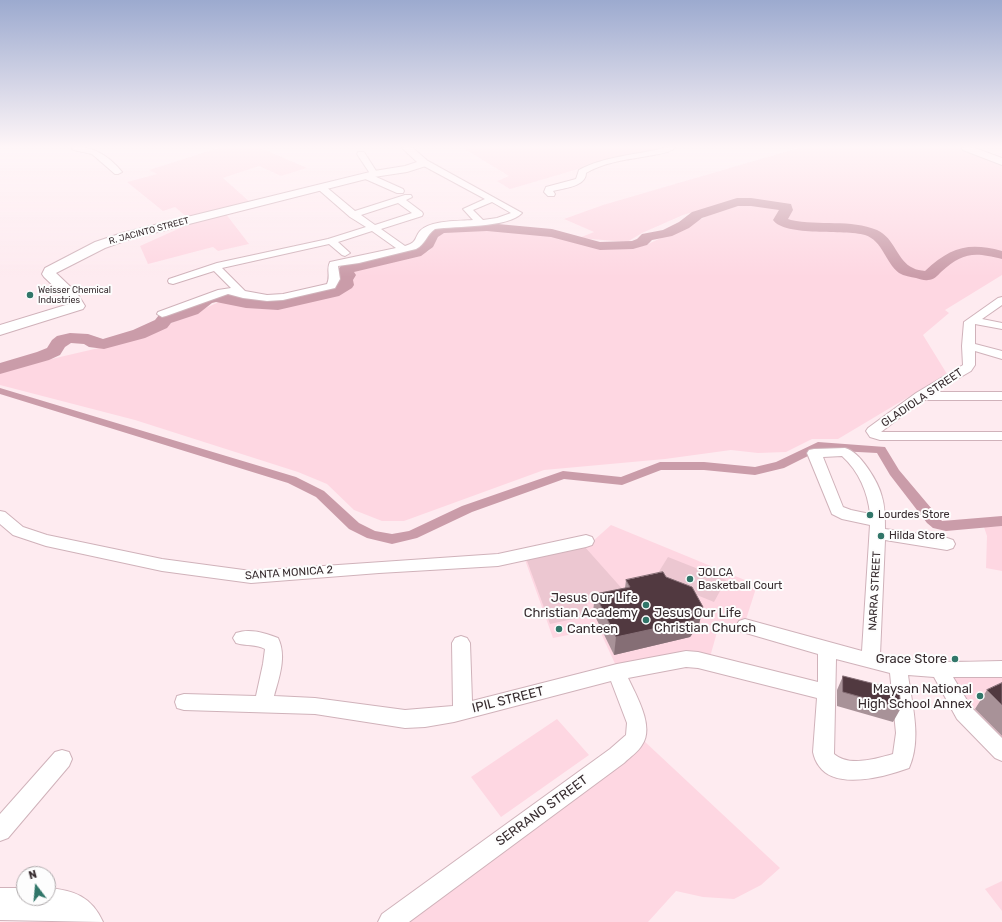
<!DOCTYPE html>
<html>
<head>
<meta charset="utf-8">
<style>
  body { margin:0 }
  #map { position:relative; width:1002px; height:922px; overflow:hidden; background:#feebf0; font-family:Rubik,sans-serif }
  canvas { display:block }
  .north { position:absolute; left:16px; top:866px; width:40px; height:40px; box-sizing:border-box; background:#fdfdfd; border:1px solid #aea9ab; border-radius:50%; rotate:344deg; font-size:11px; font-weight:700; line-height:16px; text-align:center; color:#372c2f }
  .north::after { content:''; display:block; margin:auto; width:14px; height:18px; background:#317669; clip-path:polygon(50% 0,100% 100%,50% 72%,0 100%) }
</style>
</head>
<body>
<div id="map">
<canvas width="1002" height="922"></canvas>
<div class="north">N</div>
</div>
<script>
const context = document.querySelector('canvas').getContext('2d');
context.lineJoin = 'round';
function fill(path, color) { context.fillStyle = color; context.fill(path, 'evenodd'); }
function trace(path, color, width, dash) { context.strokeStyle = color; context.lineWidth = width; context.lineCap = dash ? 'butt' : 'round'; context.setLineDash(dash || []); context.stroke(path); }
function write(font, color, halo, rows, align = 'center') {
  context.font = font + ' Rubik,sans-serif'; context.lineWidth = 4; context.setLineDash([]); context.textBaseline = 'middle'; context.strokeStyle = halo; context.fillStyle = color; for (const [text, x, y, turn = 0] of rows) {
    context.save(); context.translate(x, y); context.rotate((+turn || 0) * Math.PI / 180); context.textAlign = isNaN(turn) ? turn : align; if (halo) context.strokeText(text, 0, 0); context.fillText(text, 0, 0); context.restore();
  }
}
fill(new Path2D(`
  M218,148h43l46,20 -26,8 -22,-10 -36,12 28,25 -62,16 -14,-12 -12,4 -36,-29 30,-8 -8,-4z
  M463,148h202l-73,17 -82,24 -13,-8 12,-5z
  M797,148h162l43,18v109l-57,35 4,3 -26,22 24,39 -109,65h-26l-26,13 -28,1 -27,-3 -66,9 -121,11 -140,51h-22l-28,-11 -27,-26 -29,-12 -163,-52 -135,-35v-14l133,-31 86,-38 45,7 63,-13 22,-7 5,-19 75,-19 12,-18 46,-5 40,6h23l42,13 37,2 17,-4 91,-43 -2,-2 -52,15 -41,18 -15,9 -48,-4 15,-6 -30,-13 39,-14 185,-54z
  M226,214l23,30 -31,7 -5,-4 -65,17 -8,-18 49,-22z
  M611,525l146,60 -15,47 -23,-7 -9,32 -93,11 -18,-39 -46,9 -29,-81 69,-16z
  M1002,526v45l-16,-3 1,-32 -3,-9z
  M944,673h58v74z
  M557,719l32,36 -88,62 -30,-40z
  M643,740l137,128 -19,17 -27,14 -31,-2 -27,-6 -28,31h-248z
  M1002,881v30l-17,-22z`), '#fed7e2');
fill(new Path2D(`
  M584,546l41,46 -39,10 6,13 -42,9 -24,-66z
  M668,557l58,23 -12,22 -59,-24z`), '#ecc7d1');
fill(new Path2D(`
  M0,388l296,89 28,14 35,32 16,8 17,3 17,-3 53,-25 101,-35 58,6 39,-15h44l51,5 21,-5 42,-20 67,5 14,23 43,51 60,-5v10l-56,5 -13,-3 -6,-5 -37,-48 -13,-22 -57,-3 -36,18 -29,7 -51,-5h-43l-39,15 -58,-6 -92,33 -55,26 -25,6 -25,-6 -18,-9 -33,-32 -28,-14 -288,-89z`), '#ca9ca9');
fill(new Path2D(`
  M737,198h14l40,6 2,6 -5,9 3,1c28,6 60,-1 86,10 18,8 20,31 36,38 3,2 8,2 12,3 26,-24 43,-29 77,-20v8c-28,-7 -39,-7 -61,13 -4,4 -7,8 -13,8 -3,1 -8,-1 -12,-2 -5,-1 -12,-2 -17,-5 -14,-11 -16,-32 -34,-38 -20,-6 -80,2 -92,-15l6,-10 -28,-4h-13l-36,12 -13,10 -17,8 -20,4 -5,5 -14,4 -33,1 -49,-13 -64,-6 -43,2 -6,4 -5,10 -12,9 -67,16 2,3 -3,5 1,5 -2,3 -13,8 -61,14 -32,-2 -30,-6 -4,1 -14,11 -27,9 -4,5 -22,10 -41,11 -15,-2 -5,-3 -13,-1 -6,4 -5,8 -11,5 -49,14v-11l37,-11 10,-4 5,-8 5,-4 13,-3 18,1 15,5 30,-9 22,-10 4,-5 27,-7 14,-11 15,-5 31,6 32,2 50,-11 10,-6 -1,-3 3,-5 -2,-6 3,-3 70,-16 11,-8 4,-10 15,-7 46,-2 65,6 48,13 32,-1 5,-2 5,-5 21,-4 16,-8 13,-10z`), '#ca9ca9');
const street = new Path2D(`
  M72,148c21,-3 37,8 50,24l-4,2h-3l-23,-20 -19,-4z
  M664,148h11c-7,6 -23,7 -33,9 -19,3 -39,6 -56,16 0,14 -23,15 -33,18l2,3 -1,2h-6l-4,-4 2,-5 30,-8 3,-9c26,-14 57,-15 85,-22z
  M358,152h6l14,22 -4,2 29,13 1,2 -1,2h-6l-34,-15v-4l8,1 -14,-21z
  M422,161h6l94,52c-13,15 -67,13 -87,16 -9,6 -9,15 -19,20l-57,14 -21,3 2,13 -5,9 -52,12 -16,1 -24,-3 -15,-4 -62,22 -4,1 -5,-3 1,-2 60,-22 13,-2 -17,-17 -41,13 -4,-1 -1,-2 1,-2 48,-16 111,-24 38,-12 -16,-10 -31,-27 -1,-2 1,-2h6l30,25 50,-16h6l1,2 -6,3 16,12 1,2 -1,2 -41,13 24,17c13,-4 9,-8 15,-15 10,-11 40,-10 53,-11l-10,-11 22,-10 -63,-34zM492,202l19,11 -14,5 -14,2 -10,-10zM398,203l14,10 -37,12 -14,-10zM372,231l24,17 -66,14c-4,7 1,14 -3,22l-44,10 -16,1 -22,-4 -23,-23 107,-24 13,11 3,1 5,-3 -12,-11z
  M1002,297v8l-20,14 20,4v6l-27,-5v20l27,7v8l-27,-8v14l-4,6 -36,21h67v8h-79l-42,32h121v8h-122l-10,-3 -4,-6 2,-3 48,-35 47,-28 -1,-19 2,-24 34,-24z
  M845,448c15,3 34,35 37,49 3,10 3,21 3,32l62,9 6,2 2,4 -2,4 -6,2 -62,-10 -5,115c40,9 81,7 122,6v16h-49l18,30 31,31v23l-7,-3 -38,-39 -23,-42 -26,-2c4,30 14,64 1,93 -22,8 -73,23 -90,-2 -3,-4 -5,-9 -6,-14l4,-54 -119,-30 -12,-1 -58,11c8,17 27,49 14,67 -4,7 -12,12 -18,18l-215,159h-31l4,-8 228,-165 16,-14 1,-12 -16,-42 -157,41 -29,5 -20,1 -90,-14 -131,-4 -7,-2 -2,-6 2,-6 7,-2 72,2 7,-32 2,-15c-8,-5 -20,-3 -29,-6l-3,-5 3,-5c14,-5 29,0 42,5 9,18 1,40 -4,58l41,2 90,12 48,-4 -1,-63 3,-5 6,-2 6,2 3,5 2,58 145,-37 69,-13 12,1 120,30v-28l-79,-23 -3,-5 3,-5 6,-2 117,32 8,-126 -28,-6 -10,-5 -25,-61 2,-3 5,-1zM842,456c17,15 26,37 28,58l-19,-4 -8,-3 -20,-50zM836,659l54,14 6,60 -3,21c-18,5 -44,13 -59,0z
  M0,511l5,1 18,15 24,8 115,24 89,12 247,-17 88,-19 6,2 2,4 -2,4 -6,2 -88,19 -119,7 -128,10 -89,-12 -116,-25 -33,-11 -13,-11z
  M62,750l7,2 3,7 -3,7 -61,72 -8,3v-27l55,-62z`);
const secondary = new Path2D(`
  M402,148h11l17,15 -1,2 -22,7 -33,5 -244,62 -25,9 -49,25 21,20 8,13 -2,3 -83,26v-10l69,-21 -3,-6 -22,-21 -2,-3 3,-6 50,-26 27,-9 252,-62 31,-5 12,-4z
  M962,148h13l27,10v7l-39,-15z
  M0,888h24v10h24v-10c26,2 44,9 55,34l-103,-2z`);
trace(street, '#d0b2ba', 2);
trace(secondary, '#d0b2ba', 2);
fill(street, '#fff');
fill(secondary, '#fff');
fill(new Path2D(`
  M666,577l33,48 -9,12 -76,18 -21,-43 2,-18 30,-6 1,-8z
  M843,676l58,32 -8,14 -56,-16v-16z
  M1002,683v53l-27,-27 12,-19z`), '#a89298');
fill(new Path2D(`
  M703,607l-4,18 -9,12 -76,18 2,-18z`), '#856e75');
const building = new Path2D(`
  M663,572l3,5 26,10 11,20 -9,13 -78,17 -21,-43 35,-7 -4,-7z
  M843,676l56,14 2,18 -58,-16z
  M1002,683v22l-15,-15z`);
fill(building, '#513940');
trace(building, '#856e75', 1);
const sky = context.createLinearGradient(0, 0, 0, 277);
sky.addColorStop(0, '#9caacf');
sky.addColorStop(0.53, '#fff6f8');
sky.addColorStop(1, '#fff6f800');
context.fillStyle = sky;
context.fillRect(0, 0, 1002, 277);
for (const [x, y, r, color] of [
  [30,295,4,"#317669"],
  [870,515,4,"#317669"],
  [881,536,4,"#317669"],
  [690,579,4,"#317669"],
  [646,605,4,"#317669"],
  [646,620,4,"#317669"],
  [559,629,4,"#317669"],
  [955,659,4,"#317669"],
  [980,696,4,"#317669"]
]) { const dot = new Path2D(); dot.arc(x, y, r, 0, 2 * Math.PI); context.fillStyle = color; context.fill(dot); trace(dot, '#fdfdfd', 1.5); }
write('9px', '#372c2f', '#fdfdfd', [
  ["R. JACINTO STREET",149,231,-15]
]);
write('9px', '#372c2f', '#fdfdfd', [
  ["Weisser Chemical",38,290],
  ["Industries",38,300]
], 'left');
write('11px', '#372c2f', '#fdfdfd', [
  ["GLADIOLA STREET",922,398,-34],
  ["SANTA MONICA 2",289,573,-4],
  ["NARRA STREET",875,591,-87]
]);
write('11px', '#372c2f', '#fdfdfd', [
  ["Lourdes Store",878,515],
  ["Hilda Store",889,536],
  ["JOLCA",698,573],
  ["Basketball Court",698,586]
], 'left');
write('13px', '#372c2f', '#fdfdfd', [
  ["Jesus Our Life",638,598],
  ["Christian Academy",638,613],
  ["Jesus Our Life",654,613,"left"],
  ["Christian Church",654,628,"left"],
  ["Canteen",567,629,"left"],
  ["Grace Store",947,659],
  ["Maysan National",972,689],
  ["High School Annex",972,704]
], 'right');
write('13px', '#372c2f', '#fdfdfd', [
  ["IPIL STREET",508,700,-14],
  ["SERRANO STREET",542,811,-36]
]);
</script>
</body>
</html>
